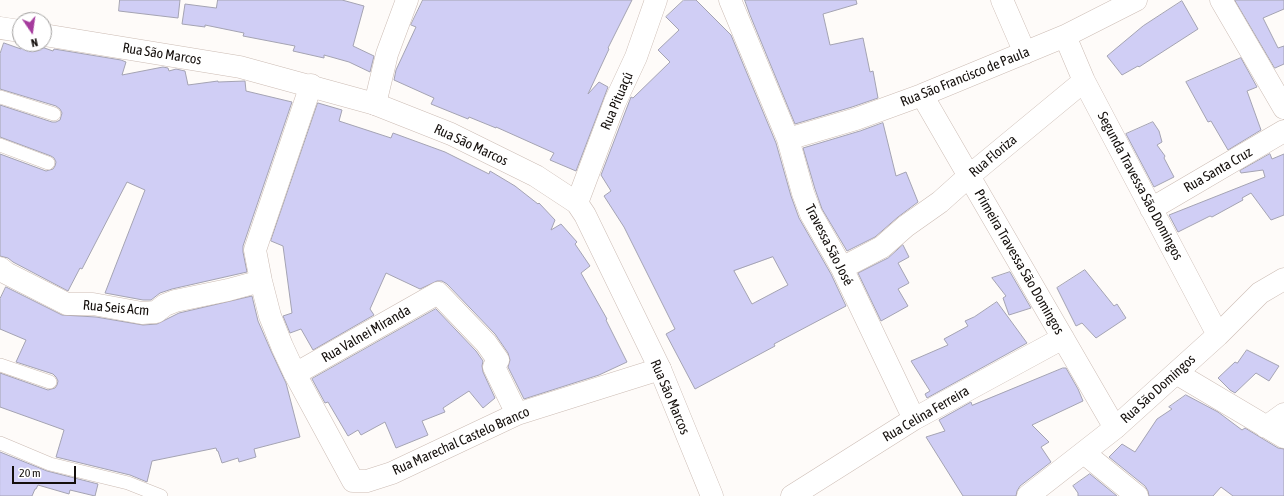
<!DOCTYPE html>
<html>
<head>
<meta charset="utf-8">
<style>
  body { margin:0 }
  #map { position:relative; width:1284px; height:496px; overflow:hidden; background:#fefbf9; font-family:"Asap Condensed",sans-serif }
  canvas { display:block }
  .north { position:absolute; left:12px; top:12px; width:40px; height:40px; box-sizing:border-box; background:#fff; border:1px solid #a19f9e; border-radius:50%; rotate:167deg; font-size:11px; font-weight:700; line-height:16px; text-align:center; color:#140f0c }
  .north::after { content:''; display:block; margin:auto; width:14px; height:18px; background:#a53b9d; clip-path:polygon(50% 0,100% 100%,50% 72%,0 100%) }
  .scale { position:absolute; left:12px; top:466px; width:64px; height:18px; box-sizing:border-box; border:2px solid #140f0c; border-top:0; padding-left:5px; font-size:12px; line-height:14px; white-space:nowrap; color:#140f0c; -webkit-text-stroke:3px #fff; paint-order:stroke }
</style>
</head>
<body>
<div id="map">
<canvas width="1284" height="496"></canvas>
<div class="north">N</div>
<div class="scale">20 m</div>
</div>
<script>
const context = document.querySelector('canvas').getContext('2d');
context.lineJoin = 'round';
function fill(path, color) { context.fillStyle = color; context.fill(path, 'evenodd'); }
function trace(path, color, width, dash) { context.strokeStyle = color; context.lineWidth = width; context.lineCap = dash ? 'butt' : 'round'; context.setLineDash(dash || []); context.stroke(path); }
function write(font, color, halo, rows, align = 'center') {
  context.font = font + ' "Asap Condensed",sans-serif'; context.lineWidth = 3.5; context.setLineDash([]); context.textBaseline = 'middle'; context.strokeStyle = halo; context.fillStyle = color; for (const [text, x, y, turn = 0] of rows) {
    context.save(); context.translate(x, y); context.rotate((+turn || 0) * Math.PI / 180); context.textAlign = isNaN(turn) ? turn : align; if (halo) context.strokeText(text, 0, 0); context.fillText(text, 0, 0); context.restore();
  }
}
const building = new Path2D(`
  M120,0h60l-2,18 -59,-7z
  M218,0h124l22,6 -11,40 21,10 -4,16 -21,-10 -25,-7v3l-31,-7 2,-5 -52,-10 1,-3 -39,-8v2l-23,-3 3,-20 31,4z
  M423,0h209l-24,48 1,1 -21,45 11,-12 9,5 -32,84 -26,-11 4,-7 -58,-26v1l-27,-11 -1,2 -37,-15 3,-6 -40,-18 2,-10 20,-43 -5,-2z
  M684,0h12l35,35 45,108 15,53 8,22 32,56 15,32 -72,38 1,2 -80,43 -29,-55 9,-5 -51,-102 -20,-31 7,-5 -10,-16 30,-78 2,1 37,-36 -12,-12 21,-20 -13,-13zM773,257l15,28 -36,19 -18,-33z
  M745,0h111l1,4 -34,10 7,31 33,-7 7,34 3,-1 5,27 -26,9 -57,17 -45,-109z
  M1235,0h49v9l-21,9 15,30 6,-2v18l-9,4z
  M1182,1l16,28 -59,38 -1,-1 -16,9 -15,-19 36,-30z
  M4,43l17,6 2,-5h10l20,7 1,-2 67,11 5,2 -4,13 41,-8 5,1 1,3 7,-2 9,2 3,14 30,-4v1l27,-1 1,10 46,11 -49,144v6l4,20 -75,17 -12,4 -9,7h-8l-38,-7 40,-103 -18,-8 -45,87 -2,-1 -12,23 -55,-29 -5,-4 -8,-2v-102l46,17 7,-2 2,-3 1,-4 -2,-4 -3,-2 -51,-19v-32l52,17h4l4,-2 2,-7 -2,-4 -4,-3 -56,-17v-35z
  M1241,58l16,29 -10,4 14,39 -33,20 -17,-29 -3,1 -22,-40z
  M318,103l24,7 -3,11 52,17 2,-5 52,19 44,22 1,-3 25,15 23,18 1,-1 16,17 -4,10 10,-6 16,18 -2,2 15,22 -9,7 26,46 -1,1 21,42 -28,13 -75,24 -16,-32 2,-7 -2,-7 -13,-19 -48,-50 -5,-3h-5l-17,8 -34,-16 -16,36 4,6 -61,35 -12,-21 -11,4 -7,-17 9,-3 -9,-67 -12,-5z
  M1153,122l6,9 3,11 -5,3 8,11 -1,2 10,19 -20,10 -28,-53z
  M883,123l13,53 10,-4 12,30 -20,15 -23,20 -28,14 -25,-42 -7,-20 -12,-41 57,-17z
  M1270,154l2,5 12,-5v61l-13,5 -20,-27 -9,5 1,2 -31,17 -2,-1 -32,16 -9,-17 96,-38 -2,-7 -22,3 -1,-2z
  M903,245l6,12 -11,6 11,20 -11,6 10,17 -27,15 -23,-48 30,-15z
  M1085,270l29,36 3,-2 9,14 -30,20 -14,-15 -6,3 -19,-38z
  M1010,272l21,36 -22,7 -6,-17 3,-2 -14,-18z
  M6,287l56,28 34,2 47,8 14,-1 22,-11 73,-17 6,25 13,30 15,32 14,54 -46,12 2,8 -17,5 -1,-4 -16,5 -4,-12h-1l-1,-3 -64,13 -5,21 -17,-7 -74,-18 8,-27 -64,-23v-34l48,17 7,-2 2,-3 1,-4 -2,-4 -3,-3 -37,-12 10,-22 -26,-11v-30z
  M997,302l30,41 -100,55 -2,-4 5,-3 -19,-30 37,-16 -4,-6 24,-13 -3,-5 9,-4z
  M436,309l40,42 7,10 -1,5 1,6 12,26 -12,10 -14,-17 -26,17 2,4 -23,9 6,14 -32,13 -11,-26 -24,13 -3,-5 -10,6 -20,-34 -3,1 -13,-24z
  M1247,350l32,16 -10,15 -13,-8 -21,20 -5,-3 -12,-12 17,-16 2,1z
  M1063,368h3l12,21 5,12 -51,24 17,17 -8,5 10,15 -31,24 -3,5 -1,5h-53l-37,-59 19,-6 -6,-11 32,-18 1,3z
  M1186,395l32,17 24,18 3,-2 33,20 6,1v47h-51l-12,-9 -8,9h-64l-1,-5 -3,-5 -36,-29 13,-13 13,8 22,-33 15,-10 -3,-2z
  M0,452l47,19 51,13 -3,12 -25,-6 -1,4 -31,-9 -2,4h-1l-3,7h-32z
  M1090,474l27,22h-39v-3l-5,-7z`);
fill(building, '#d0cef5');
trace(building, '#a4a3b2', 1);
const lane = new Path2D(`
  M0,97l54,17
  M0,145l48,18
  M0,365l50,17
  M0,443l50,21 78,19 33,13`);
const street = new Path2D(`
  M730,0l58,139 15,54 8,21 31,54 72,151
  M1002,0l23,53
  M1221,0l63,108
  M1065,36l19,45 134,254
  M311,85l-56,165 6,31 9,35 12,30 13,28 58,107h14l25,-8 125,-59 143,-45
  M922,95l193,333
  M375,104l12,-50 20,-54
  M788,139l68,-20 66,-24 143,-59 71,-36
  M577,203l38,-101 21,-45 20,-57
  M1151,209l133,-78
  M0,268l6,5 61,31h26l49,9 14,-1 9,-7 10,-4 53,-11 33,-9
  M842,268l40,-21 24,-21 34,-24 29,-26 115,-95
  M1176,373l108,64
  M295,374l143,-81 48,50 12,17 -4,7 23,47
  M1266,427l18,-13
  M1084,453l53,43
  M792,496l122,-77 149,-81
  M1028,496l87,-68 103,-93 42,-42 24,-14`);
const secondary = new Path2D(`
  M0,28l20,3
  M44,35l196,32 135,37 76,30 85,42 41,27 8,12 75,154 52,127`);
trace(lane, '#ccbcb4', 14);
trace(street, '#ccbcb4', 23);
trace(secondary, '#ccbcb4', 23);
trace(lane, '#fff', 13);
trace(street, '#fff', 22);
trace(secondary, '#fff', 22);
write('14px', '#140f0c', '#fff', [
  ["Rua São Marcos",162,54,9],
  ["Rua São Francisco de Paula",965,77,-22],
  ["Rua Pituaçú",617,101,-67],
  ["Rua São Marcos",471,145,25],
  ["Rua Floriza",993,156,-40],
  ["Rua Santa Cruz",1218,170,-30],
  ["Segunda Travessa São Domingos",1140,186,62],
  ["Travessa São José",829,245,63],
  ["Primeira Travessa São Domingos",1019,262,60],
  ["Rua Seis Acm",116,308,5],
  ["Rua Valnei Miranda",366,334,-30],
  ["Rua São Domingos",1158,389,-42],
  ["Rua São Marcos",670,397,67],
  ["Rua Celina Ferreira",926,414,-30],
  ["Rua Marechal Castelo Branco",461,441,-24]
]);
</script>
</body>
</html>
